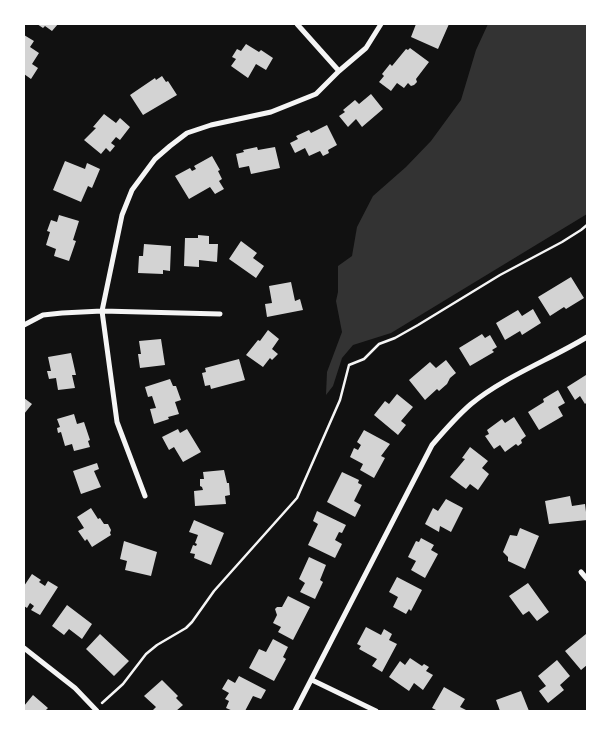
<!DOCTYPE html>
<html>
<head>
<meta charset="utf-8">
<style>
  body { margin:0 }
  #map { position:relative; width:611px; height:735px; overflow:hidden; background:#111; font-family:Commissioner,sans-serif }
  canvas { display:block }
  .frame { position:absolute; inset:0; border:25px solid #fff; pointer-events:none }
</style>
</head>
<body>
<div id="map">
<canvas width="611" height="735"></canvas>
<div class="frame"></div>
</div>
<script>
const context = document.querySelector('canvas').getContext('2d');
context.lineJoin = 'round';
function fill(path, color) { context.fillStyle = color; context.fill(path, 'evenodd'); }
function trace(path, color, width, dash) { context.strokeStyle = color; context.lineWidth = width; context.lineCap = dash ? 'butt' : 'round'; context.setLineDash(dash || []); context.stroke(path); }
fill(new Path2D(`
  M488,24h99v190l-196,119 -38,12 -11,13 -9,28 -7,9 1,-23 15,-40 -6,-31 2,-9v-26l14,-10 5,-29 16,-31 33,-29 25,-26 30,-41 15,-50z`), '#333');
fill(new Path2D(`
  M37,24h21l-6,7 -7,-5 -2,2z
  M416,24h33l-11,25 -27,-12z
  M24,35l10,6 -4,6 9,6 -7,11 6,4 -7,11 -7,-5z
  M246,44l13,8 2,-2 12,8 -7,12 -10,-6 -8,14 -17,-12 5,-7 -4,-2 5,-8 4,2z
  M410,48l19,14 -13,17 1,3 -3,3 -3,1 -3,-3 -4,5 -7,-5 -6,8 -12,-9 5,-6 -2,-2 8,-10 2,2 14,-17 2,1z
  M162,76l4,6 2,-1 9,14 -34,20 -13,-20 25,-17 1,2z
  M371,94l12,15 -21,18 -6,-8 -8,8 -9,-11 6,-4 -2,-2 12,-10 4,4z
  M104,114l12,9 4,-5 10,9 -10,13 -4,-3 -5,6 4,3 -5,6 -4,-4 -5,6 -17,-14 12,-12 -3,-1z
  M327,125l10,20 -9,5 1,3 -6,3 -3,-5 -11,5 -4,-8 -10,5 -5,-10 8,-4 -2,-3 13,-6 2,3z
  M257,147l1,3 17,-3 5,21 -29,6 -2,-8 -10,2 -3,-14 8,-2 -1,-2z
  M212,156l8,14 -2,1 4,8 -3,2 5,8 -9,5 -5,-7 -21,12 -14,-23 15,-8 2,3 4,-2 -2,-3z
  M65,161l20,8 2,-6 13,6 -8,19 -4,-2 -7,16 -28,-12z
  M59,215l20,6 -6,19 3,1 -7,20 -15,-5 2,-7 -10,-4 4,-13 -3,-1 4,-11 6,2z
  M198,235l11,1v8h9l-1,18 -18,-2v7l-15,-1 1,-28h13z
  M241,241l16,12 -4,5 11,8 -8,12 -27,-19z
  M144,244l27,2 -1,25 -7,-1v4l-25,-1 1,-17h4z
  M571,277l13,21 -18,11 -2,-2 -14,9 -12,-19z
  M291,282l4,19 5,-2 3,11 -36,7 -2,-13 7,-1 -3,-17z
  M533,309l8,14 -19,12 -2,-4 -15,9 -9,-17 22,-13 4,6z
  M268,330l11,9 -7,10 6,5 -6,6 -2,-2 -7,9 -17,-12 12,-15 2,1z
  M482,334l3,4 5,-3 7,12 -5,3 2,2 -24,14 -11,-18z
  M161,339l4,26 -25,3 -2,-14h3l-2,-13z
  M71,353l5,22h-4l3,13 -17,2 -2,-12 -7,1 -2,-8h4l-3,-14z
  M239,359l6,21 -34,9 -1,-4 -5,1 -3,-13 4,-1 -1,-4z
  M446,360l10,13 -6,5 -3,6 -8,7 -2,-2 -12,11 -16,-20 21,-18 6,6z
  M586,375l1,27 -2,2 -5,-8 -5,4 -8,-13z
  M170,379l3,7h3l5,14 -6,2 4,12 -11,3 1,2 -15,5 -4,-15 6,-1 -4,-12 -4,1 -3,-10z
  M558,390l7,13 -7,4 5,9 -24,14 -11,-18 16,-10 -1,-3z
  M397,394l16,13 -12,14 5,4 -8,10 -24,-20 11,-14 4,3z
  M24,398l8,6 -8,10z
  M74,414l3,10 7,-2 6,18 -2,1 2,6 -16,4 -2,-7 -7,2 -4,-14 -3,1 -1,-5 3,-1 -3,-8z
  M514,417l12,19 -5,4 1,3 -4,3 -2,-2 -11,8 -5,-7 -6,4 -9,-13 4,-2 -2,-4 15,-11 3,4z
  M178,429l2,4 7,-4 14,23 -18,10 -9,-15 -5,3 -7,-13z
  M364,430l26,14 -9,12 4,2 -11,20 -14,-8 3,-6 -13,-7 4,-9 4,2 3,-5 -4,-3z
  M470,447l18,14 -6,7 7,6 -11,16 -8,-6 -4,5 -16,-12 15,-18 -3,-1z
  M97,463l2,6 -5,2 7,16 -20,7 -8,-23z
  M224,470l3,13h2l1,12 -5,1 1,8 -31,2 -1,-15 9,-1 -1,-3 -2,-1v-7h4l-1,-7z
  M342,472l17,8 -1,3 4,2 -8,16 7,4 -6,12 -28,-15z
  M570,496l2,10 13,-2 2,16 -38,4 -4,-23z
  M446,499l17,9 -12,24 -11,-6 -1,6 -14,-8 8,-16 5,3z
  M91,508l7,11 2,-1 4,6h4l3,6 -1,3 1,2 -19,12 -5,-8 -2,2 -7,-10 6,-3 -7,-11z
  M317,511l29,14 -4,8 -3,-1 -4,8 7,4 -7,14 -27,-13 10,-21 -5,-3z
  M194,520l30,13 -13,32 -17,-7 1,-4 -5,-1 3,-8 3,1 1,-2 -2,-1 3,-8 -9,-3z
  M520,528l19,8 -14,33 -17,-8v-4l-5,-5 7,-17 7,1z
  M421,538l13,7 -3,5 7,4 -13,24 -14,-8 5,-9 -8,-4 8,-16 3,1z
  M124,541l33,11 -6,24 -26,-6 2,-9 -7,-2z
  M309,557l17,8 -6,15 3,2 -8,17 -15,-7 5,-9 -6,-4z
  M32,574l9,6 -2,2 6,4 3,-5 10,6 -18,28 -9,-5 3,-4 -4,-3 -3,5 -3,-2v-20z
  M397,577l25,13 -11,21 -2,-2 -3,5 -13,-7 5,-10 -9,-5z
  M528,583l21,29 -12,9 -8,-10 -6,4 -14,-19z
  M288,596l22,11 -17,33 -15,-8 3,-5 -8,-4 4,-8 -2,-6 2,-2h5z
  M67,605l25,19 -10,15 -13,-10 -5,6 -12,-9z
  M366,627l15,8 3,-6 8,5 -3,6 8,4 -15,28 -10,-6 5,-7 -18,-10 2,-3 -4,-2z
  M100,634l29,27 -15,15 -28,-27z
  M586,634l1,31 -6,5 -16,-19z
  M273,639l15,8 -5,10 3,2 -12,22 -25,-13 10,-19 7,3z
  M410,658l12,8 2,-2 5,3 -3,4 7,4 -10,15 -9,-7 -5,8 -20,-14 11,-16 5,4z
  M557,660l13,16 -10,9 4,5 -16,13 -9,-12 7,-5 -8,-10z
  M239,676l27,14 -5,9 -8,-3 -8,15h-12l-7,-3 3,-7 -4,-2 4,-6 -7,-4 6,-10 7,4z
  M162,680l16,16 -2,2 7,7 -7,6h-24l4,-4 -12,-11z
  M444,687l21,12 -5,8 8,4h-30l-6,-3z
  M521,691l8,20h-29l-4,-11z
  M33,695l15,13 -2,2 1,1h-21l-2,-1v-4z`), '#d3d3d3');
trace(new Path2D(`
  M102,703l21,-19 23,-30 11,-9 29,-17 6,-6 22,-31 83,-93 43,-98 9,-35 15,-6 15,-15 16,-6 23,-13 82,-50 62,-33 19,-12 6,-5`), '#f5f5f5', 2.5);
trace(new Path2D(`
  M297,24l42,47
  M24,325l19,-10 19,-2 40,-2 118,3
  M145,496l-28,-74 -15,-111 20,-96 10,-25 23,-31 15,-13 17,-13 24,-8 60,-13 45,-18 23,-23 27,-23 15,-24
  M581,572l6,7
  M24,648l51,40 22,23
  M312,680l64,31
  M295,711l137,-266c12,-14 25,-29 39,-41 33,-27 80,-45 116,-67`), '#f5f5f5', 5);
</script>
</body>
</html>
